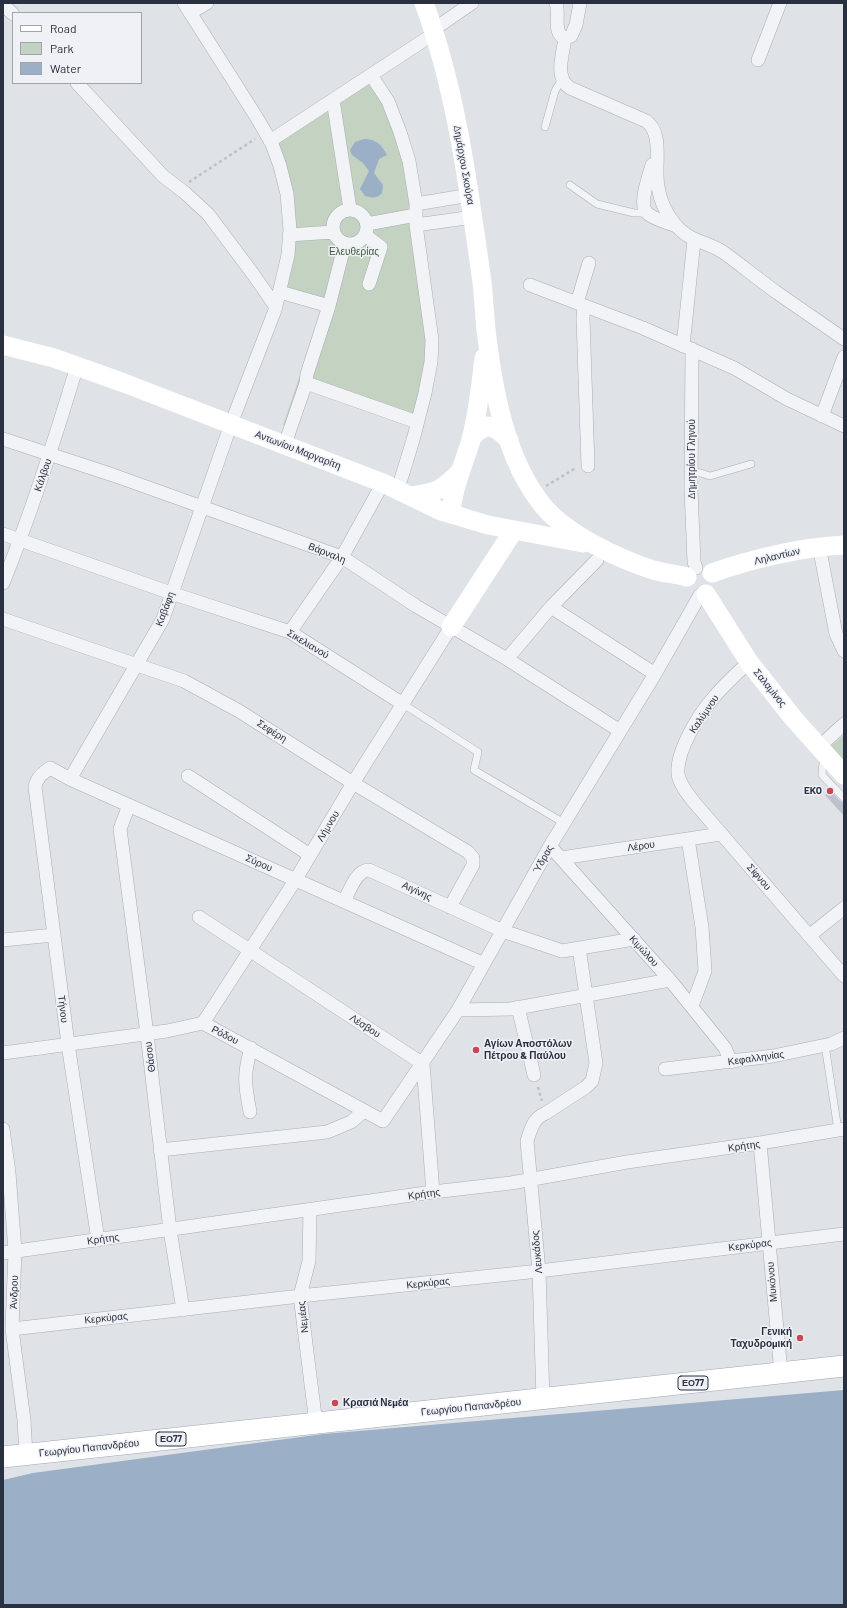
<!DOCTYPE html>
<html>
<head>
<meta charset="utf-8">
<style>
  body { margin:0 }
  #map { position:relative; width:847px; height:1608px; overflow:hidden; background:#dfe3e8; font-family:Barlow,sans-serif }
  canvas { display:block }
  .frame { position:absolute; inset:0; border:4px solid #29303f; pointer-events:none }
  .legend { position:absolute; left:12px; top:12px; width:130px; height:72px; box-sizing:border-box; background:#eff1f6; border:1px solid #a0a4ad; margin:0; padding:5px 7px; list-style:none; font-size:12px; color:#29303f }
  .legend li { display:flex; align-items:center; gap:8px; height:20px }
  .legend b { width:20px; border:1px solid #a0a4ad }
</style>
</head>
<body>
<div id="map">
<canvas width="847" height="1608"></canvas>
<div class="frame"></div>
<ul class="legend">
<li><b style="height:5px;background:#fff"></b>Road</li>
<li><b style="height:11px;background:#c4d2c1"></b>Park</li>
<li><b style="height:11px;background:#9bafc7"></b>Water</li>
</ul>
</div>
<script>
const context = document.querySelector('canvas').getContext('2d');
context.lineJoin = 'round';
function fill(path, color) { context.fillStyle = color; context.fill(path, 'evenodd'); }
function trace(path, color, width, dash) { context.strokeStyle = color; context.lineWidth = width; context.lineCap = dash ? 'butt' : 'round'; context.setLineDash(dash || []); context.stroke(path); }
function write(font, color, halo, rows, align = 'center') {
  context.font = font + ' Barlow,sans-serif'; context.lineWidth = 3; context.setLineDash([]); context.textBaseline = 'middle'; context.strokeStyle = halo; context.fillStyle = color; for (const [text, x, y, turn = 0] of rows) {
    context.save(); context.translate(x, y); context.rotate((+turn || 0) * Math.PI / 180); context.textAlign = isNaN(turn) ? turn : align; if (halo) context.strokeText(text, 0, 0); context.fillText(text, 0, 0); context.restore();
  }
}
fill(new Path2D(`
  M371,75l29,57 32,208 -15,82 -110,-39 -17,45 -7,-3 39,-115 -43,-13 10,-57 -17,-96z
  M844,735v26l-13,-15z`), '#c4d2c1');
fill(new Path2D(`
  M364,139c12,0 18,6 23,16l-8,4 -5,14 9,12 -1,8c-6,6 -10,5 -17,3l-5,-7 9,-18 -6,-8 -11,-8 -2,-5 5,-8z
  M844,1390v215h-841v-125l30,-7 290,-39z`), '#9bafc7');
fill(new Path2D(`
  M830,790l10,11 4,2v13l-19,-21z`), '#bdc1cb');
const lane = new Path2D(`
  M545,127l10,-36 7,-12
  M570,185l27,19 37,9h12
  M691,470l19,6 41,-12
  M403,704l75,48 -4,18 90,53
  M823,762l-1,13 22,23
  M825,1045l13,85`);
const street = new Path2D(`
  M556,3c4,10 -4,31 9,35l6,-2 5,-11 4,-22
  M3,5l10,9
  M190,13l17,-10
  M433,30l39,-27
  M565,38c-2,16 -11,40 5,50l76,33c18,12 8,46 12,66 2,13 8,26 16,36 16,20 30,17 49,29 18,13 35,27 53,40 23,16 45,31 68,47
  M758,60l22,-57
  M371,75l17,26 12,31 9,29 7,43v21l16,115 -1,22 -6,31 -12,47 -15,49
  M77,83l86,93 21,16 24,22 45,60 23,33
  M333,100l17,109
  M270,141l165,-108
  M652,165c-3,11 -14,40 -5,48 8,7 20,9 29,13
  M416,204l54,-9
  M333 227a17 17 0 1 1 34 0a17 17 0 1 1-34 0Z
  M367,224l49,-9
  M416,225l57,-8
  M289,235l44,-3
  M365,235l16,12 -12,37
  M530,285l113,43 91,40 53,31 57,27
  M280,292l49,14
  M577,303l12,-40
  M584,306l-1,12 5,148
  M683,346l11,-106
  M692,349l-1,140 3,73 2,6
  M306,383l1,-9 22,-68 16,-63
  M822,416l22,-59
  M3,439l110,36 229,82 74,49 91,53 113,72
  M285,444l21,-61 111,39
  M3,534l168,59 119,39 113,72
  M819,546l17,88 8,17
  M3,583c29,-71 52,-144 74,-217
  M551,607l104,67
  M3,619l181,62 55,30 114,72 115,69 5,6v7l-23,42
  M290,632l52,-75 41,-74
  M507,659l44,-52 46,-47
  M749,662c-12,11 -24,22 -35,35 -15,17 -38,54 -36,77 1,9 9,19 15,27l151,175
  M819,747l25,-23
  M188,776l122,79
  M70,779l93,-160 68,-195 44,-114 13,-55 2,-25 -3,-36 -7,-28 -8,-22 -15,-26 -73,-115
  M129,805l-9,24 27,205 23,196 13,80
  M688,839l14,88 3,44 -13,35
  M550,846l120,134 55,68 6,14
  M561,858l160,-24
  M344,901c6,-10 12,-31 25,-31l134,61 59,20 72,-12
  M199,917l224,147 10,128
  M809,936l35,-28
  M3,940l51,-5
  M518,1007l16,68
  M458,1010l53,-1 159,-29
  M203,1023l93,-144 57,-96 98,-156
  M3,1053l164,-22 36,-8 180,98 75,-111 92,-164 105,-172 45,-79
  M665,1069l108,-13 58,-12 13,-6
  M250,1112c-5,-27 -7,-37 1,-64
  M3,1129l6,44 6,78 -3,78 12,91 2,35
  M760,1143l21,230
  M160,1150l167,-18 24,-10 13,-11
  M310,1210l-1,51 -9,35 16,128
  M98,1240l-30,-196 -33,-257c2,-10 7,-13 15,-19l20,11 414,185
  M3,1253l430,-61 78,-9 116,-21 133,-19 84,-14
  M12,1329l288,-33 239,-25 305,-37
  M543,1399l-4,-128 -12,-130c4,-12 6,-23 19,-28l40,-26 6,-6 4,-18 -17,-115`);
const primary = new Path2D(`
  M3,1457l841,-91`);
trace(lane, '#a8adb5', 8);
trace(street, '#a8adb5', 14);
trace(primary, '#9fa6b4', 22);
trace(new Path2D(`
  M189,182l66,-43
  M546,486l30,-18
  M538,1087l4,14`), '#bec0c7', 2.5, [3, 3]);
trace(lane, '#f2f3f7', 7);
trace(street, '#f2f3f7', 13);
trace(new Path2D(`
  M424,3c32,87 44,180 57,272 3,18 3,37 5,55 7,59 19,130 58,177 24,28 75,52 109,63 11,3 23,4 34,7
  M3,345l51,13 70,25 259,100 58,28 47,14 95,18
  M471,438l7,-7 10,-5 10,4 11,10
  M412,496c28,-4 29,-6 49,-25
  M451,514c1,-25 13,-50 20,-74 7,-27 10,-55 13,-82
  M712,573c39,-14 91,-26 132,-28
  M706,594l43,68 45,57 50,56
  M451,627l63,-97`), '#fff', 19);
trace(primary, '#fff', 21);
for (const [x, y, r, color] of [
  [830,791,4,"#ca4755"],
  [476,1050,4,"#ca4755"],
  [800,1338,4,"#ca4755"],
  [335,1403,4,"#ca4755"]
]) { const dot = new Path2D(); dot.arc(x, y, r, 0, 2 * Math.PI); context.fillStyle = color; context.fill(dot); trace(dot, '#eff1f6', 1.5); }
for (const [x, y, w] of [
  [693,1383,30],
  [171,1439,30]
]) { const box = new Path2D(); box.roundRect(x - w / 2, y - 7, w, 14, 3); context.fillStyle = '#eff1f6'; context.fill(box); trace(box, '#29303f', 1); }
write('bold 9px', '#29303f', null, [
  ["ΕΟ77",693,1383],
  ["ΕΟ77",171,1439]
]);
write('10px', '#29303f', '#eff1f6', [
  ["Δημάρχου Σκούρα",464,165,80],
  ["Αντωνίου Μαργαρίτη",298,450,21],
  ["Δημητρίου Γληνού",692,459,-90],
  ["Κάλβου",43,475,-71],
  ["Βάρναλη",327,553,22],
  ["Ληλαντίων",777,556,-13],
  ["Καβάφη",165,609,-69],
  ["Σικελιανού",308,644,31],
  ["Σαλαμίνος",770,688,51],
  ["Καλύμνου",704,714,-56],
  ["Σεφέρη",272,731,32],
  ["Λήμνου",328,826,-59],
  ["Λέρου",641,846,-8],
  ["Ύδρας",543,859,-61],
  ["Σύρου",259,863,24],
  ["Σίφνου",759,877,49],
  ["Αιγίνης",417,891,25],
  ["Κιμώλου",644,951,48],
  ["Τήνου",63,1009,83],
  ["Λέσβου",365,1026,33],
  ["Ρόδου",225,1035,27],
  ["Θάσου",150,1057,-97],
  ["Κεφαλληνίας",756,1058,-8],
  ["Κρήτης",744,1146,-8],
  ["Κρήτης",424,1194,-8],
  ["Κρήτης",103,1239,-8],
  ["Κερκύρας",750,1245,-7],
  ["Λευκάδος",537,1252,-95],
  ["Μυκόνου",772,1282,-95],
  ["Κερκύρας",428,1283,-6],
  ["Άνδρου",14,1292,-88],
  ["Νεμέας",303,1317,-97],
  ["Κερκύρας",106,1318,-6],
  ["Γεωργίου Παπανδρέου",471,1407,-6],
  ["Γεωργίου Παπανδρέου",89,1448,-6]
]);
write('10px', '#3c5a36', '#eff1f6', [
  ["Ελευθερίας",354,252]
]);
write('bold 10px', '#29303f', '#eff1f6', [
  ["EKO",822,791],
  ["Αγίων Αποστόλων",484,1044,"left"],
  ["Πέτρου & Παύλου",484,1056,"left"],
  ["Γενική",792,1332],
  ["Ταχυδρομική",792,1344],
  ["Κρασιά Νεμέα",343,1403,"left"]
], 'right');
</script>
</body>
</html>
